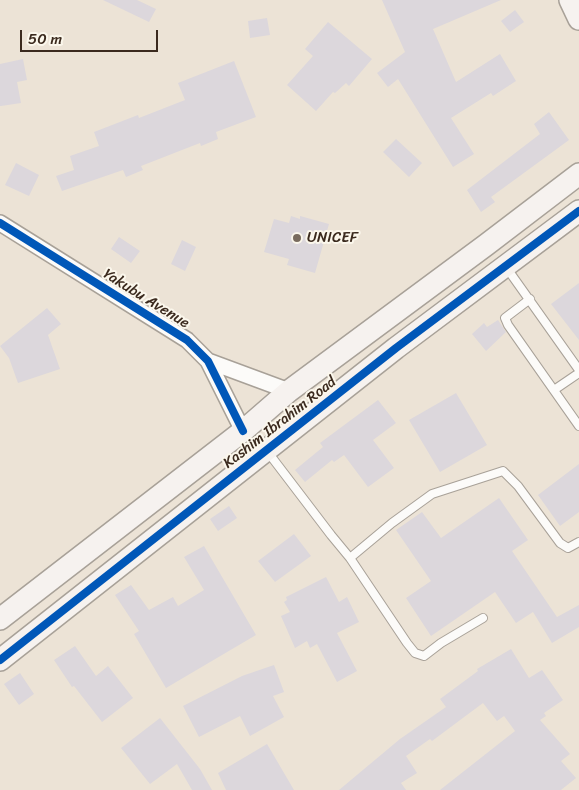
<!DOCTYPE html>
<html>
<head>
<meta charset="utf-8">
<style>
  body { margin:0 }
  #map { position:relative; width:579px; height:790px; overflow:hidden; background:#ece3d6; font-family:Sriracha,sans-serif }
  canvas { display:block }
  .scale { position:absolute; left:20px; top:30px; width:138px; height:22px; box-sizing:border-box; border:2px solid #3b2a1e; border-top:0; padding-left:6px; font-size:15px; line-height:18px; white-space:nowrap; color:#3b2a1e; -webkit-text-stroke:4px #fbf7ec; paint-order:stroke }
</style>
</head>
<body>
<div id="map">
<canvas width="579" height="790"></canvas>
<div class="scale">50 m</div>
</div>
<script>
const context = document.querySelector('canvas').getContext('2d');
context.lineJoin = 'round';
function fill(path, color) { context.fillStyle = color; context.fill(path, 'evenodd'); }
function trace(path, color, width, dash) { context.strokeStyle = color; context.lineWidth = width; context.lineCap = dash ? 'butt' : 'round'; context.setLineDash(dash || []); context.stroke(path); }
function write(font, color, halo, rows, align = 'center') {
  context.font = font + ' Sriracha,sans-serif'; context.lineWidth = 4; context.setLineDash([]); context.textBaseline = 'middle'; context.strokeStyle = halo; context.fillStyle = color; for (const [text, x, y, turn = 0] of rows) {
    context.save(); context.translate(x, y); context.rotate((+turn || 0) * Math.PI / 180); context.textAlign = isNaN(turn) ? turn : align; if (halo) context.strokeText(text, 0, 0); context.fillText(text, 0, 0); context.restore();
  }
}
fill(new Path2D(`
  M103,0h34l19,9 -7,13z
  M382,0h119l-68,29 23,53 44,-28 16,27 -23,15 -2,-3 -40,25 23,36 -21,13 -55,-88 -10,8 -11,-14 28,-21z
  M515,10l9,12 -14,10 -9,-11z
  M267,18l3,17 -20,3 -2,-17z
  M328,22l44,37 -23,27 -3,-3 -11,10 -2,-1 -17,19 -29,-26 26,-29 -8,-7z
  M23,59l4,21 -10,2 4,21 -20,3h-1v-42z
  M234,61l22,56 -40,15 2,7 -17,7 -1,-3 -59,23 2,4 -17,7 -3,-7 -61,21 -6,-15 18,-6 -4,-14 29,-10 -5,-14 44,-17 1,3 46,-18 -7,-17z
  M549,112l20,28 -78,57 4,5 -14,10 -14,-22 73,-56 -6,-10z
  M396,139l26,24 -13,14 -26,-25z
  M16,163l23,12 -10,21 -24,-11z
  M291,216l9,3v-3l29,8 -14,49 -28,-8 2,-6 -25,-7 10,-33 15,4z
  M119,237l21,14 -9,12 -20,-14z
  M182,240l14,7 -11,24 -14,-7z
  M579,283v57l-28,-36z
  M47,308l14,16 -13,11 12,34 -42,14 -9,-25 -9,-12z
  M498,320l8,12 -20,19 -14,-17 12,-11 3,4z
  M456,393l31,52 -47,27 -31,-52z
  M378,400l18,23 -23,17 21,28 -26,19 -24,-32 -10,7 -2,-2 -27,22 -10,-12 28,-23 -3,-4z
  M579,464v48l-19,14 -22,-31z
  M499,498l29,42 -16,11 45,66 22,-12v22l-27,16 -19,-31 -17,11 -21,-31 -64,44 -25,-38 25,-17 -35,-51 26,-18 19,26z
  M229,506l8,12 -19,13 -8,-12z
  M294,534l17,22 -36,26 -17,-21z
  M204,546l52,89 -90,53 -32,-54 5,-3 -24,-36 16,-10 18,25 24,-13 5,9 26,-16 -20,-33z
  M326,577l13,25 8,-5 12,25 -22,11 20,38 -20,11 -20,-38 -7,4 -3,-7 -12,7 -14,-32 9,-4 -6,-10 3,-2 -1,-3z
  M75,646l21,30 12,-10 25,32 -31,24 -28,-36 -2,1 -18,-27z
  M511,649l18,29 13,-8 21,30 -19,13 2,3 -6,4 30,34 -9,7 15,17 -15,12h-121l75,-59 -11,-15 -7,5 -14,-18 -51,38 -2,-2 -24,17 11,17 -16,10 5,7h-67l61,-51 46,-32 -6,-8 38,-28 -1,-2z
  M274,665l10,27 -11,4 11,21 -34,19 -10,-20 -41,21 -16,-31 59,-30z
  M20,673l14,21 -15,11 -15,-21z
  M160,718l40,51 12,21h-20l-15,-26 -27,20 -29,-36z
  M267,744l27,46h-68l-8,-17z`), '#dcd7dc');
const lane = new Path2D(`
  M506,267l73,103
  M530,299l-25,19 3,7 71,101
  M554,390l25,-17
  M267,451l64,84 19,23 57,85 8,10 9,3 17,-13 42,-25
  M350,558l42,-35 40,-29 71,-23 15,15 42,57 8,5 11,-6`);
const street = new Path2D(`
  M0,223l187,117 21,21 35,70
  M208,361l81,30`);
const secondary = new Path2D(`
  M570,0l9,19
  M0,619l243,-188 46,-40 197,-146 93,-71
  M0,660l396,-312 183,-137`);
trace(lane, '#a8a198', 10);
trace(street, '#a8a198', 18);
trace(secondary, '#a8a198', 24);
trace(lane, '#fcfbf9', 8);
trace(street, '#fcfbf9', 15);
trace(secondary, '#f6f2ef', 21);
trace(new Path2D(`
  M0,223l187,117 21,21 35,70
  M0,660l396,-312 183,-137`), '#0057b8', 8);
for (const [x, y, r, color] of [
  [297,238,5,"#796b5e"]
]) { const dot = new Path2D(); dot.arc(x, y, r, 0, 2 * Math.PI); context.fillStyle = color; context.fill(dot); trace(dot, '#fbf7ec', 2); }
write('15px', '#3b2a1e', '#fbf7ec', [
  ["UNICEF",307,238]
], 'left');
write('15px', '#3b2a1e', '#fbf7ec', [
  ["Yakubu Avenue",146,299,32],
  ["Kashim Ibrahim Road",280,423,-38]
]);
</script>
</body>
</html>
